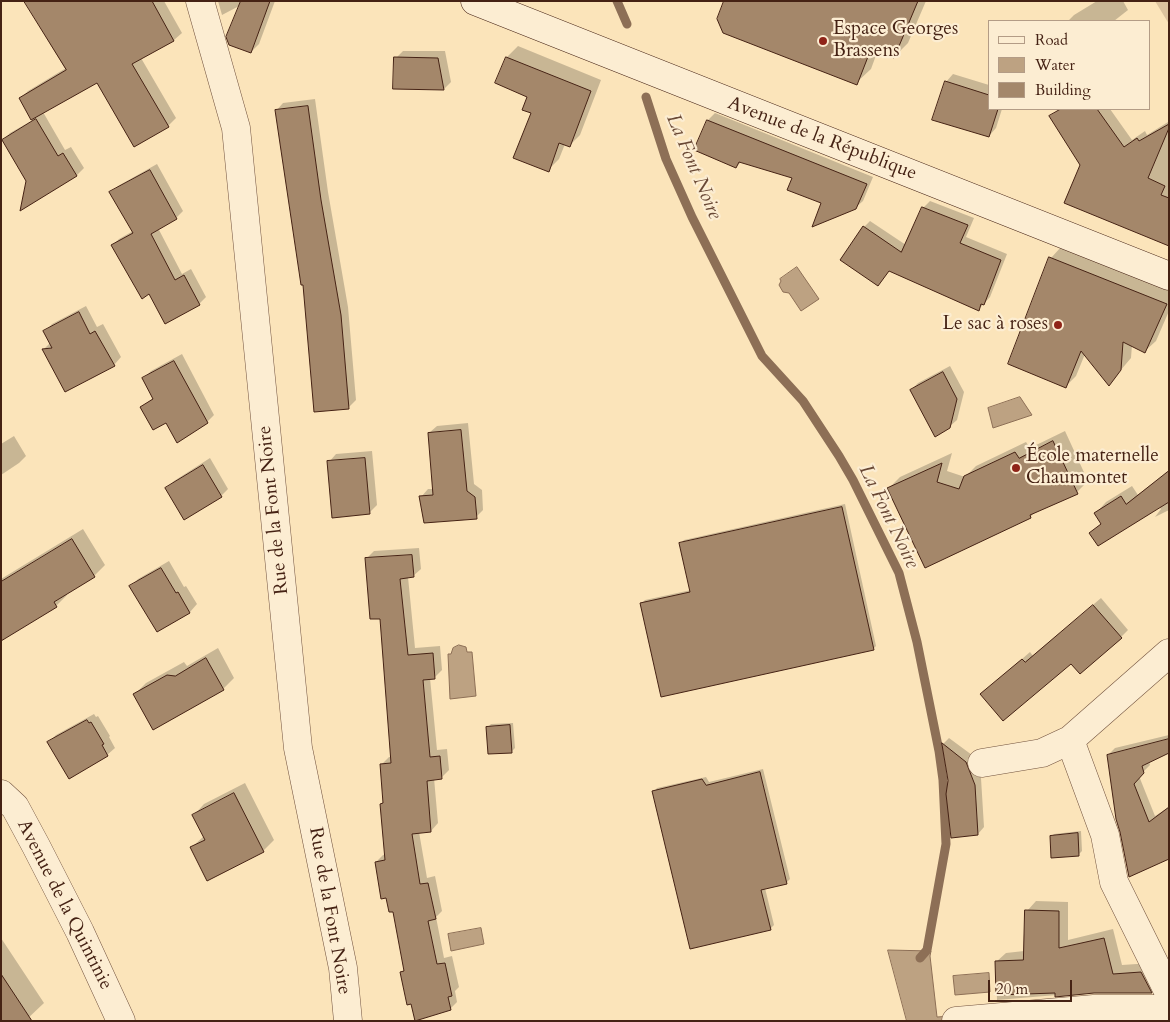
<!DOCTYPE html>
<html>
<head>
<meta charset="utf-8">
<style>
  body { margin:0 }
  #map { position:relative; width:1170px; height:1022px; overflow:hidden; background:#fbe4ba; font-family:Cardo,serif }
  canvas { display:block }
  .frame { position:absolute; inset:0; border:2px solid #452214; pointer-events:none }
  .legend { position:absolute; left:988px; top:20px; width:162px; height:90px; box-sizing:border-box; background:#fcedd2; border:1px solid #b39c86; margin:0; padding:6px 9px; list-style:none; font-size:15px; color:#452214 }
  .legend li { display:flex; align-items:center; gap:10px; height:25px }
  .legend b { width:25px; border:1px solid #b39c86 }
  .scale { position:absolute; left:988px; top:980px; width:84px; height:22px; box-sizing:border-box; border:2px solid #452214; border-top:0; padding-left:6px; font-size:15px; line-height:18px; white-space:nowrap; color:#452214; -webkit-text-stroke:4px #fcedd2; paint-order:stroke }
</style>
</head>
<body>
<div id="map">
<canvas width="1170" height="1022"></canvas>
<div class="frame"></div>
<ul class="legend">
<li><b style="height:6px;background:#fcedd2"></b>Road</li>
<li><b style="height:14px;background:#bda282"></b>Water</li>
<li><b style="height:14px;background:#a4876a"></b>Building</li>
</ul>
<div class="scale">20 m</div>
</div>
<script>
const context = document.querySelector('canvas').getContext('2d');
context.lineJoin = 'round';
function fill(path, color) { context.fillStyle = color; context.fill(path, 'evenodd'); }
function trace(path, color, width, dash) { context.strokeStyle = color; context.lineWidth = width; context.lineCap = dash ? 'butt' : 'round'; context.setLineDash(dash || []); context.stroke(path); }
function write(font, color, halo, rows, align = 'center') {
  context.font = font + ' Cardo,serif'; context.lineWidth = 4.5; context.setLineDash([]); context.textBaseline = 'middle'; context.strokeStyle = halo; context.fillStyle = color; for (const [text, x, y, turn = 0] of rows) {
    context.save(); context.translate(x, y); context.rotate((+turn || 0) * Math.PI / 180); context.textAlign = isNaN(turn) ? turn : align; if (halo) context.strokeText(text, 0, 0); context.fillText(text, 0, 0); context.restore();
  }
}
fill(new Path2D(`
  M1155,1h14v23z`), '#dcc39e');
const water = new Path2D(`
  M797,267l22,32 -18,12 -12,-18 -6,-1 -4,-7 2,-4 -1,-2z
  M1020,397l12,18 -39,13 -5,-20z
  M459,645l7,2 1,5h5l4,44 -26,3 -2,-45h3l2,-6z
  M481,928l3,16 -33,7 -3,-17z
  M888,950l43,1 -1,5 7,61 15,-1 1,5h-46z
  M989,973l1,19 -35,3 -2,-19z`);
fill(water, '#bda282');
trace(water, '#8d6f56', 1);
fill(new Path2D(`
  M25,1h139l18,32 -8,7 -33,18 35,60 -8,8 -70,-44 -55,30 22,38 6,-3 13,21 -7,7 -55,33 6,-28 -25,-40 7,-7 23,-13 -13,-21 8,-8 38,-23z
  M218,1h57l-16,43 -8,8 -10,-47 -19,10z
  M725,1h201l-18,42 -14,14 -16,-7 -7,19 -15,14z
  M1097,1h26l5,9 -14,11h-46l6,-6z
  M518,46l83,34 -21,55 -11,11 -4,-2 -6,15 -11,11 -19,-73 -22,-40z
  M403,51h42l6,31 -7,7 -49,-1 1,-30z
  M953,74l36,11v24h13l-6,19 -7,8 -43,-54z
  M315,99l13,93 20,115 8,93 -8,8 -44,-124 -28,-173 7,-8z
  M1059,109h51l22,31 13,-9 2,4 21,-13 1,123 -88,-80 -30,-49z
  M715,113l158,64 -10,24 -8,7 -32,-6 -30,-25 -51,-16 -6,6 -28,-47z
  M157,164l26,47 -7,7 -18,10 24,46 9,-5 15,28 -7,7 -50,-11 -37,-47 7,-7 14,-8 -22,-38 7,-7z
  M930,201l44,17 -8,19 41,17 -17,43 -11,12 -89,-39 -12,14 -14,-57 6,-6 36,24 18,-38z
  M1061,247l108,43v21l-13,30 -11,10 -13,-6 -1,13 -22,26 -24,-30 -9,22 -11,11 -14,-129z
  M86,306l11,21 6,-3 18,33 -7,8 -70,-16 7,-7 -6,-10 7,-8z
  M182,354l32,61 -7,7 -40,-1 -25,-14 12,-10 -10,-19 7,-7z
  M950,366l14,26 -7,28 -8,7 -38,-37 7,-7z
  M468,423l6,61 8,6 1,20 -7,7 -55,-20 7,-8h6l-5,-56 8,-7z
  M1065,431l23,50 -11,11 -39,18 -8,7 -141,-29 11,-11 52,-24 -5,18 18,6 11,-11 50,-24 4,6z
  M14,436l12,20 -7,7 -18,12v-31z
  M372,451l5,54 -8,8 -40,-51 7,-8z
  M210,458l18,31 -7,7 -54,-8 7,-7z
  M1169,470v40l-14,7 6,-8 -2,-2 -68,26 11,-10 -6,-10 10,-11 26,-16 6,9z
  M845,504l31,142 -3,3 -231,-46 3,-3 46,-10 -10,-47 3,-3z
  M83,529l22,36 -11,11 -28,17 1,2 -11,11 -55,23v-50z
  M419,548l2,21 -8,7 -5,1 7,71 25,-2 2,24 -8,8h-4l7,72 10,-1 2,21 -7,7 -8,1 4,45 -7,8 -12,1 8,46 8,-2 7,35 -6,6 8,41 8,-2 7,31 -4,4 2,11 -7,7 -38,-6 -10,-31 3,-3 -11,-59 -18,-48 7,-7 3,-1 -5,-50 3,-3 -2,-37 7,-7h3l-11,-139 -15,-59 8,-8z
  M169,561l15,26 2,-1 11,18 -7,8 -33,19 -26,-44 7,-8z
  M1101,598l27,32 -7,7 -50,25 -89,32 48,-42 3,4z
  M218,648l16,30 -11,11 -70,39 -18,-34 11,-11 38,-21 3,4z
  M94,714l2,3 2,-1 12,20 -1,1 6,11 -8,7 -58,-13 7,-7z
  M513,723l2,25 -3,3 -25,-23 4,-4z
  M1169,735v17l-20,9 1,4 -11,11 16,40 14,-9v51l-61,-103 7,-7z
  M949,738l23,17 9,23 3,49 -6,7 -25,3 -4,-56 -6,-37z
  M763,769l27,110 -4,4 -21,5 9,37 -4,4 -116,-137 3,-4 49,-11 3,5z
  M245,783l29,57 -11,11 -72,-3 13,-12 -10,-21 10,-11z
  M1081,831l1,20 -3,3 -28,-17 3,-3z
  M1036,901l32,1v38l45,-11 9,36 29,-2 9,20 -9,9h-58l-96,8 -1,-38 10,-9 18,-2 3,-40z
  M1,938l43,65 -19,18h-24z`), '#0003');
trace(new Path2D(`
  M617,1l10,23
  M646,97l20,62 26,58 70,139 41,45 36,55 14,24 46,93 18,69 22,109 4,29 3,64 -19,106 -7,8`), '#8d6f56', 9);
const building = new Path2D(`
  M24,1h128l22,40 -42,23 37,63 -35,20 -37,-64 -66,37 -12,-22 47,-28z
  M241,1h29l-19,52 -22,-8 -3,-8z
  M724,1h194l-24,57 -23,-9 -14,36 -134,-52 -6,-14z
  M394,57l44,1 6,32 -51,-1z
  M506,57l85,34 -21,56 -11,-4 -10,29 -36,-14 18,-45 -9,-3 5,-13 -32,-14z
  M945,81l44,14v14h9l-9,28 -57,-17z
  M308,106l13,94 20,115 8,94 -35,3 -11,-127h-2l-26,-175z
  M1061,109h36l27,38 13,-9 2,3 30,-17v4l-21,50 17,8 -4,9 8,3v48l-105,-43 16,-38 -31,-49z
  M36,119l22,37 5,-3 14,23 -57,35 6,-30 -24,-41z
  M707,120l160,64 -11,25 -44,18 9,-24 -34,-13 5,-12 -53,-16 -3,6 -42,-18z
  M150,170l27,49 -26,15 24,46 9,-5 16,30 -35,19 -16,-30 -7,5 -31,-54 22,-12 -24,-41z
  M922,207l46,18 -8,18 41,17 -17,45 -3,-1 -2,7 -90,-40 -11,15 -38,-26 23,-34 38,26z
  M1049,257l118,47 -22,49 -22,-11 -2,28 -12,16 -28,-35 -15,37 -58,-24z
  M79,312l11,22 5,-3 20,35 -50,26 -23,-43 10,-1 -9,-17z
  M174,361l34,62 -31,20 -11,-20 -13,7 -13,-23 13,-8 -11,-21z
  M943,372l14,27 -7,29 -15,9 -25,-47z
  M461,430l6,61 8,6 2,22 -53,4 -5,-27 14,-1 -5,-62z
  M1053,441l25,53 -48,21 1,3 -106,50 -38,-80 55,-25 -5,19 22,7 5,-13 51,-24 4,6z
  M365,458l5,56 -38,4 -5,-57z
  M203,465l19,32 -38,23 -19,-32z
  M1169,471v31l-71,44 -9,-13 12,-9 -7,-11 27,-17 5,8z
  M842,507l32,143 -213,47 -21,-94 50,-11 -11,-49z
  M72,539l23,38 -41,25 3,5 -56,34v-59z
  M412,555l2,22 -14,2 8,76 25,-2 2,26 -12,1 7,77 10,-1 2,23 -15,2 4,51 -19,2 8,50 8,-1 8,36 -8,2 9,43 8,-1 7,33 -4,1 3,13 -36,11 -4,-17 -4,1 -7,-33 4,-1 -11,-59h-4l-3,-14 -5,1 -6,-37 10,-2 -5,-56 3,-1 -3,-39 11,-1 -11,-144h-10l-5,-61z
  M161,568l15,25 2,-1 12,21 -33,19 -28,-46z
  M1093,605l29,33 -42,36 -9,-10 -68,57 -23,-27 42,-35 3,3z
  M206,658l18,32 -71,40 -20,-36 34,-19 8,1z
  M87,720l2,3 2,-1 13,22 -2,1 6,11 -39,23 -22,-37z
  M510,725l2,28 -24,1 -2,-27z
  M1169,739v14l-27,13 2,7 -10,11 15,38 20,-15v52l-40,18 -9,-45 -4,-13 -9,-64z
  M942,743l24,19 9,23 3,50 -27,3 -5,-44 2,-13z
  M760,772l27,112 -26,6 10,40 -81,19 -38,-158 50,-12 4,6z
  M234,793l30,59 -57,29 -17,-34 15,-7 -13,-25z
  M1078,833l1,23 -28,2 -1,-22z
  M1025,910l34,1v37l45,-10 9,36 28,-2 11,21h-58l-39,4v-4l-59,2 -1,-34 28,-1z
  M1,974l31,47h-31z`);
fill(building, '#a4876a');
trace(building, '#452214', 1);
const minor = new Path2D(`
  M200,1l36,127 62,620 45,220 5,53
  M1070,740l35,95 9,47 55,111
  M982,763l60,-10 28,-13 99,-87
  M1,794l14,13 21,39 44,86 41,89
  M956,1021l138,-12h75`);
const secondary = new Path2D(`
  M475,1l694,275`);
trace(minor, '#72523e', 29);
trace(secondary, '#452214', 29);
trace(minor, '#fcedd2', 28);
trace(secondary, '#fcedd2', 28);
for (const [x, y, r, color] of [
  [823,41,5,"#8f2418"],
  [1058,325,5,"#8f2418"],
  [1016,468,5,"#8f2418"]
]) { const dot = new Path2D(); dot.arc(x, y, r, 0, 2 * Math.PI); context.fillStyle = color; context.fill(dot); trace(dot, '#fcedd2', 2); }
write('19px', '#452214', '#fcedd2', [
  ["Espace Georges",833,30],
  ["Brassens",833,52],
  ["Le sac à roses",1048,325,"right"],
  ["École maternelle",1026,457],
  ["Chaumontet",1026,479]
], 'left');
write('19px', '#452214', '#fcedd2', [
  ["Avenue de la République",822,139,21],
  ["Rue de la Font Noire",274,510,-96],
  ["Avenue de la Quintinie",64,905,63],
  ["Rue de la Font Noire",329,911,80]
]);
write('italic 20px', '#694835', '#fcedd2', [
  ["La Font Noire",693,167,67],
  ["La Font Noire",888,517,64]
]);
</script>
</body>
</html>
